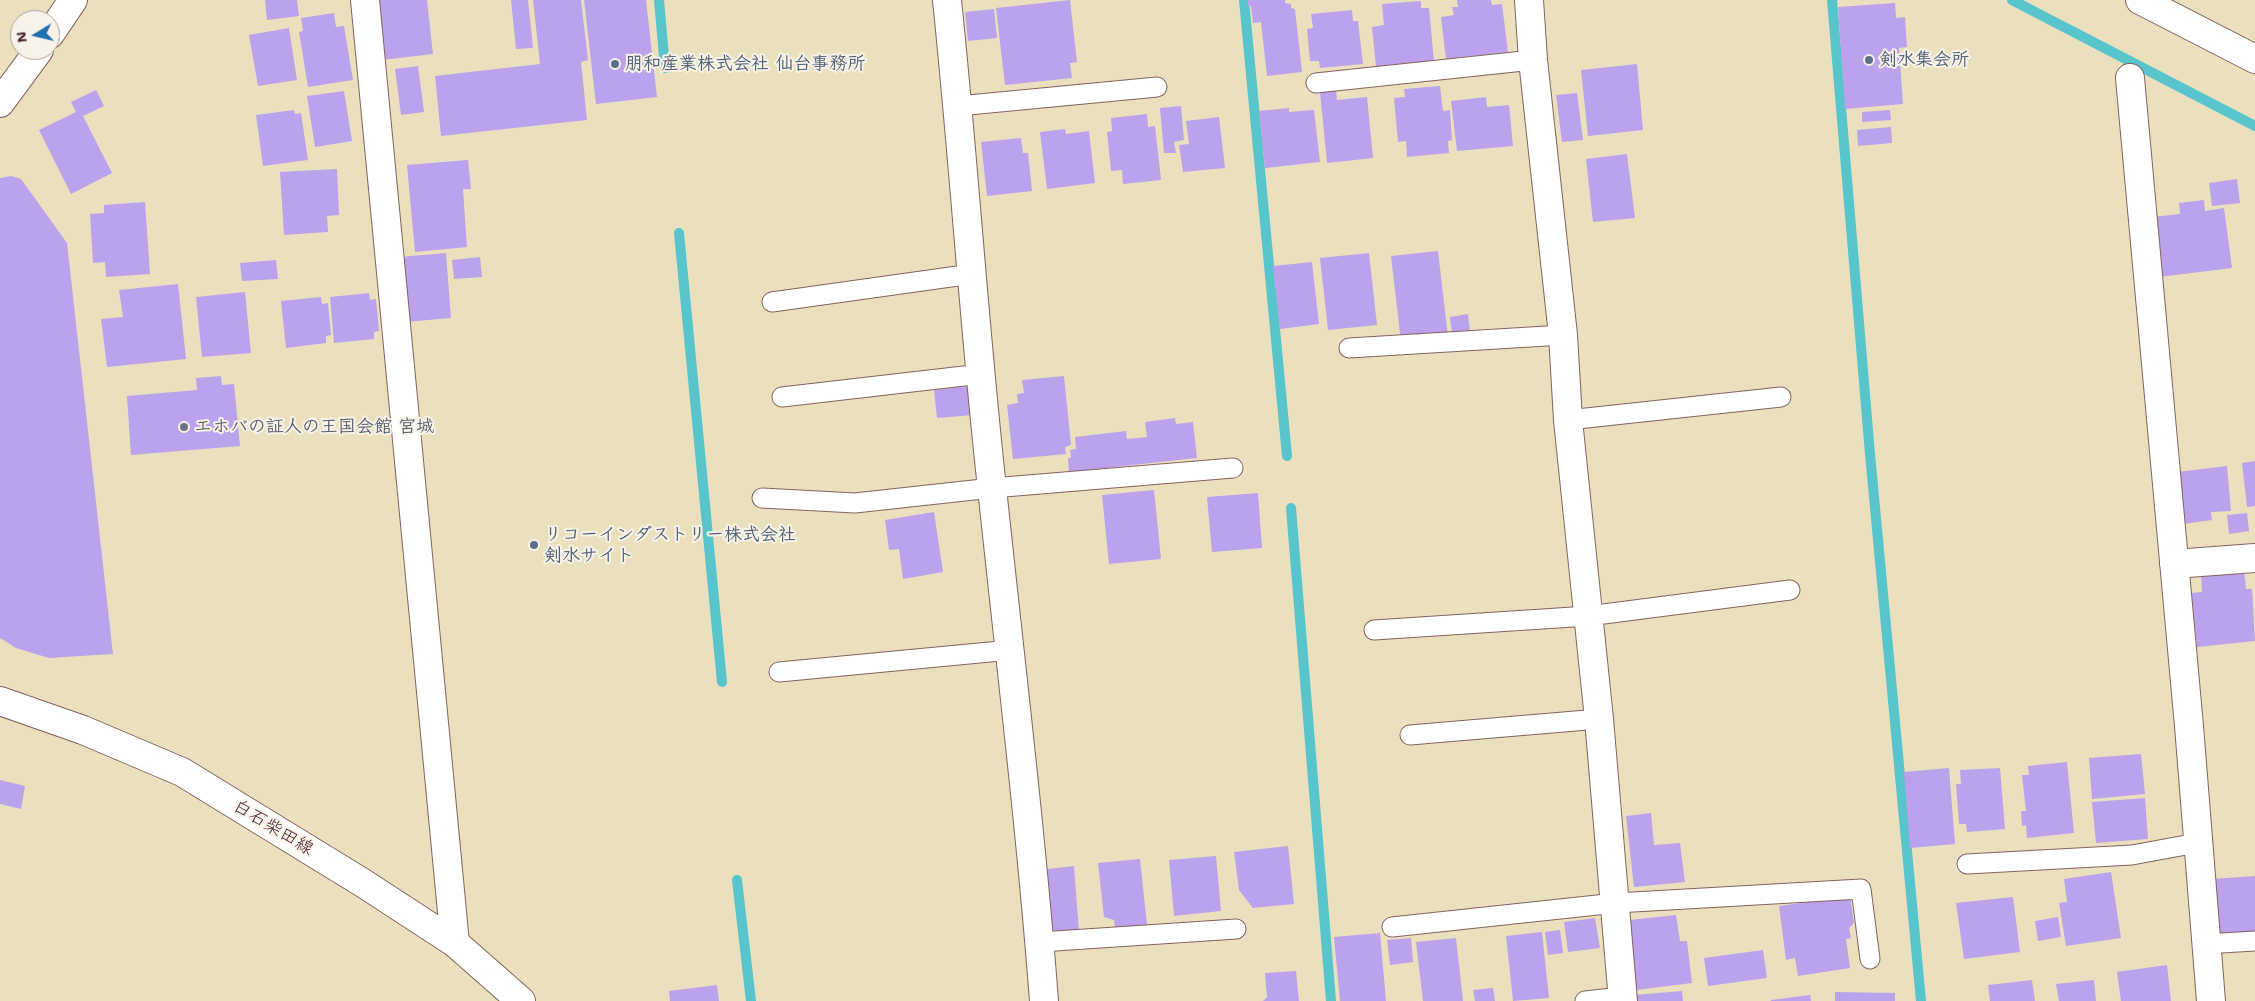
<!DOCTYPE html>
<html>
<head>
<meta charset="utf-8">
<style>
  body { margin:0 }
  #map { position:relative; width:2255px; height:1001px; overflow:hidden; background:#ebe0be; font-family:"Shantell Sans",sans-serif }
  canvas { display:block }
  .north { position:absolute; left:10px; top:10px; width:50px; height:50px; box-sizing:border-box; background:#f7f3e8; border:1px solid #b29e9c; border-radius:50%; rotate:261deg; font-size:14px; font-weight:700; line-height:20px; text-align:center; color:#4a1f2b }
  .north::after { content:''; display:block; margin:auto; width:18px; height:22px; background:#1f6fb2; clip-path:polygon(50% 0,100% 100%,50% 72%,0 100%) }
</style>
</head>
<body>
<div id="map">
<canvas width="2255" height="1001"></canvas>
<div class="north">N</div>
</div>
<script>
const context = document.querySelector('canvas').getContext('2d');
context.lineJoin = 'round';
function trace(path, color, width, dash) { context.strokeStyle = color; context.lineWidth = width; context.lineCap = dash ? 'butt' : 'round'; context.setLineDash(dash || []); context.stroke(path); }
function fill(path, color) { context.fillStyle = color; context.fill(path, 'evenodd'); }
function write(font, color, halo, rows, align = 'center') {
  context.font = font + ' "Shantell Sans","Klee One",sans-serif'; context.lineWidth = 4; context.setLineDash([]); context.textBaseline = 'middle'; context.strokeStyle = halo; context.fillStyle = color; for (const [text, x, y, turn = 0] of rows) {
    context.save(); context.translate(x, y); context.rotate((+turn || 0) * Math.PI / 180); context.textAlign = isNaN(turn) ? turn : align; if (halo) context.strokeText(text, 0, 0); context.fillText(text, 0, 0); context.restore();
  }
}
trace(new Path2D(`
  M659,0l6,68
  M1244,0l43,456
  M1832,0l38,454 51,547
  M2012,0l243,126
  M679,233l43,449
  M1291,508l40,493
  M737,880l14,121`), '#57c5cb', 10);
fill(new Path2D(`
  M265,0h32l2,16 -32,4z
  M375,0h52l6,54 -51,6z
  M511,0h17l5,48 -17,1z
  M533,0h48l7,60 -7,2 6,58 -146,16 -6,-60 105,-12z
  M584,0h62l11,97 -61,7z
  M1070,0l7,62 -7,1 2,15 -67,7 -9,-77z
  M1248,0h37v3l6,1v4l4,1 7,63 -35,4 -6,-54 -8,1 -2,-17h-3z
  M1457,0h34l1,5 10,-1 6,48 -62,7 -5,-42 13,-2 -2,-8h6z
  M1421,1v7h8l5,54 -58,5 -4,-40 12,-2 -2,-21z
  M1895,3l1,15 9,-1 2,30 -8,1 4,56 -58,5 -7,-102z
  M994,9l3,29 -29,3 -3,-29z
  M1352,10l1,11h5l5,43 -43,4 -1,-7h-9l-3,-32 6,-1 -2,-14z
  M334,13l2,14 8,-1 9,54 -45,7 -9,-55 4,-1 -2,-13z
  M289,28l8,52 -39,6 -9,-51z
  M1637,64l6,66 -55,6 -7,-66z
  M418,66l6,46 -23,3 -6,-46z
  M1440,86l3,25 7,-1 2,30 -4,1 1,12 -42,4 -1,-16 -8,1 -4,-44 11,-1 -1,-8z
  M96,90l8,16 -21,10 29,57 -41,21 -32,-64 37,-18 -5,-10z
  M1336,90l1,10 30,-3 6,61 -46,5 -7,-71z
  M344,91l8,50 -37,6 -8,-51z
  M1577,93l6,47 -21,2 -6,-47z
  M1486,97l1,10 22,-2 4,41 -56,5 -6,-50z
  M1181,106l3,34 -10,2 2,11h-12l-4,-45z
  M1289,108v4l25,-2 6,52 -55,6 -6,-57z
  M294,110l1,4 6,-1 7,47 -45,6 -7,-51z
  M1890,110l1,10 -29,2v-10z
  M1147,114l1,13 7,-1 6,54 -38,4 -1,-14 -11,1 -4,-39 5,-1 -1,-13z
  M1219,117l6,51 -42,4 -4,-27 10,-1 -3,-23z
  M1891,127l1,16 -34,3 -1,-16z
  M1065,129l1,5 23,-3 6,52 -48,6 -7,-57z
  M1021,138l2,15h5l4,38 -45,5 -6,-54z
  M1627,154l8,64 -42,4 -7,-63z
  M468,160l3,29h-8l4,58 -52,5 -8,-87z
  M337,169l2,46 -12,1 1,16 -44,3 -4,-63z
  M11,176l10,3 46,64 46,411 -64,4 -33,-10 -16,-10v-460z
  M2237,179l3,24 -28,3 -3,-23z
  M2204,200l1,11 19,-3 8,60 -73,9 -7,-60 28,-3 -1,-11z
  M145,202l5,72 -44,3 -1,-15 -12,1 -3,-49 14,-1v-8z
  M1438,251l10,86 -47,5 -10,-86z
  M446,253l5,65 -46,4 -6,-65z
  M1369,253l8,72 -49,5 -8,-72z
  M480,257l2,20 -28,2 -2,-19z
  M276,260l2,19 -36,2 -2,-18z
  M1312,262l7,62 -39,5 -7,-63z
  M178,284l8,75 -79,8 -6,-48 22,-2 -4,-27z
  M245,292l6,61 -49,4 -6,-60z
  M369,293l1,7 6,-1 3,32 -5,1v7l-40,4 -4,-46z
  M321,297l1,7 6,-1 3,32 -5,1v7l-40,5 -5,-47z
  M1468,314l2,19 -18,2 -2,-18z
  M221,376l1,9 12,-1 6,62 -109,9 -4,-59 70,-6 -1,-12z
  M1064,376l7,69 -6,2 1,7 -53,5 -6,-54 11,-2 -1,-9 7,-1 -2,-13z
  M970,386l3,29 -36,3 -3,-28z
  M1175,418l1,6 17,-2 4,36 -128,14 -1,-14h3l-1,-8 6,-1 -1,-12 51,-6 1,8 20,-2 -2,-15z
  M2255,461v45l-8,1 -5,-44z
  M2227,466l4,45 -20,1 1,8 -29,4 -6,-52z
  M1154,490l7,69 -52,5 -7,-69z
  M1258,493l4,55 -50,4 -5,-55z
  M934,512l9,60 -40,7 -4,-30 -10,1 -4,-30z
  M2247,513l2,18 -20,3 -2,-19z
  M2244,570l2,19h6l3,52 -58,6 -6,-54 11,-1 -1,-18z
  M2141,754l4,40 -53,5 -3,-41z
  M2067,762l7,71 -47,5 -1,-13 -4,1 -1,-15h5l-4,-36h7l-1,-9z
  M1949,768l6,76 -45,4 -6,-76z
  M2000,768l5,61 -38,3 -1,-8h-7l-3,-40h5l-1,-14z
  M0,780l25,6 -4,23 -21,-5z
  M2145,798l3,41 -52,4 -4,-41z
  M1651,813l3,32 26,-2 5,39 -51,5 -8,-71z
  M1288,846l6,58 -41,4 -14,-18 -5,-38z
  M1216,856l5,55 -47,5 -5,-56z
  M1140,859l7,66 -32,4 -1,-9 -10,-3 -6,-54z
  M1074,866l5,66 -34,3 -5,-65z
  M2111,872l10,66 -55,8 -7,-43 8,-1 -3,-23z
  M2255,876v56l-39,3 -5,-56z
  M1850,896l4,27 -5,5 2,10 -5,1 4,29 -52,8 -3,-18 -9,2 -7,-54z
  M2013,897l7,55 -56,7 -8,-56z
  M1676,915l4,26h7l5,42 -56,7 -7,-70z
  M2058,917l3,20 -23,4 -3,-20z
  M1595,918l5,30 -32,4 -4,-30z
  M1560,930l3,23 -15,2 -3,-23z
  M1542,932l7,66 -36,3 -7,-65z
  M1380,933l6,68h-46l-6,-64z
  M1411,938l2,24 -23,3 -3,-25z
  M1456,938l7,63h-40l-7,-59z
  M1763,950l4,28 -59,8 -4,-28z
  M2167,965l4,36h-50l-4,-29z
  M1296,971l3,30h-36l4,-4 -2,-24z
  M2032,980l3,21h-45l-2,-16z
  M2094,980l2,21h-37l-3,-17z
  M717,985l2,16h-49l-1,-10z
  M1493,988l2,13h-20l-2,-11z
  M1682,991l1,10h-48l-1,-6z
  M1835,992l60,1v8h-60z
  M1810,995l1,6h-40v-1z`), '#bca1ed');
const lane = new Path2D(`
  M1316,83l217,-23
  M958,106l199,-19
  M772,302l200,-28
  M1349,348l214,-13
  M782,397l199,-23
  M1568,420l213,-23
  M762,498l93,5 137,-15 241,-20
  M1374,630l214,-14 202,-26
  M779,672l232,-22
  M1410,735l189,-16
  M1967,864l165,-9 65,-12
  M1392,927l224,-24 245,-14 9,70
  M1040,942l196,-13
  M2205,944l50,-3
  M1585,1001l37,-4`);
const street = new Path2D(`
  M365,0l90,943
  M947,0c17,163 27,326 45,488 18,171 39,342 52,513
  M1529,0l4,60 30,275 5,85 31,299 24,282
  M2140,0l115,59
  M2130,78l59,648 22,275
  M2174,564l81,-6`);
const primary = new Path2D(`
  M0,701l83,29 99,42 181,111 92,60 66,58`);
const highway = new Path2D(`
  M50,34l23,-34
  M0,103l39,-53`);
trace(lane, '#82635e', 21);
trace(street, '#82635e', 30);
trace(primary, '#82635e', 30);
trace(highway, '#82635e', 30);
trace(lane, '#fff', 19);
trace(street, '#fff', 28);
trace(primary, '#fff', 28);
trace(highway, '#fff', 28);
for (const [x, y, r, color] of [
  [1869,60,5,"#5c6f8a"],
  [615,64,5,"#5c6f8a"],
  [184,427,5,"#6b7280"],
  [534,545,5,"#5c6f8a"]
]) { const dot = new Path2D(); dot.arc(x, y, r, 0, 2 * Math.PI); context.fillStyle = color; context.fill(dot); trace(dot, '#f7f3e8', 2); }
write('bold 18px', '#4e5e75', '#f7f3e8', [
  ["剣水集会所",1879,60],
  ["朋和産業株式会社 仙台事務所",625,64],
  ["リコーインダストリー株式会社",544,535],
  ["剣水サイト",544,556]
], 'left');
write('bold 18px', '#5b616d', '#f7f3e8', [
  ["エホバの証人の王国会館 宮城",194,427]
], 'left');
write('18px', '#4a1f2b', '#f7f3e8', [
  ["白石柴田線",273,828,31]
]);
</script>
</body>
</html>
